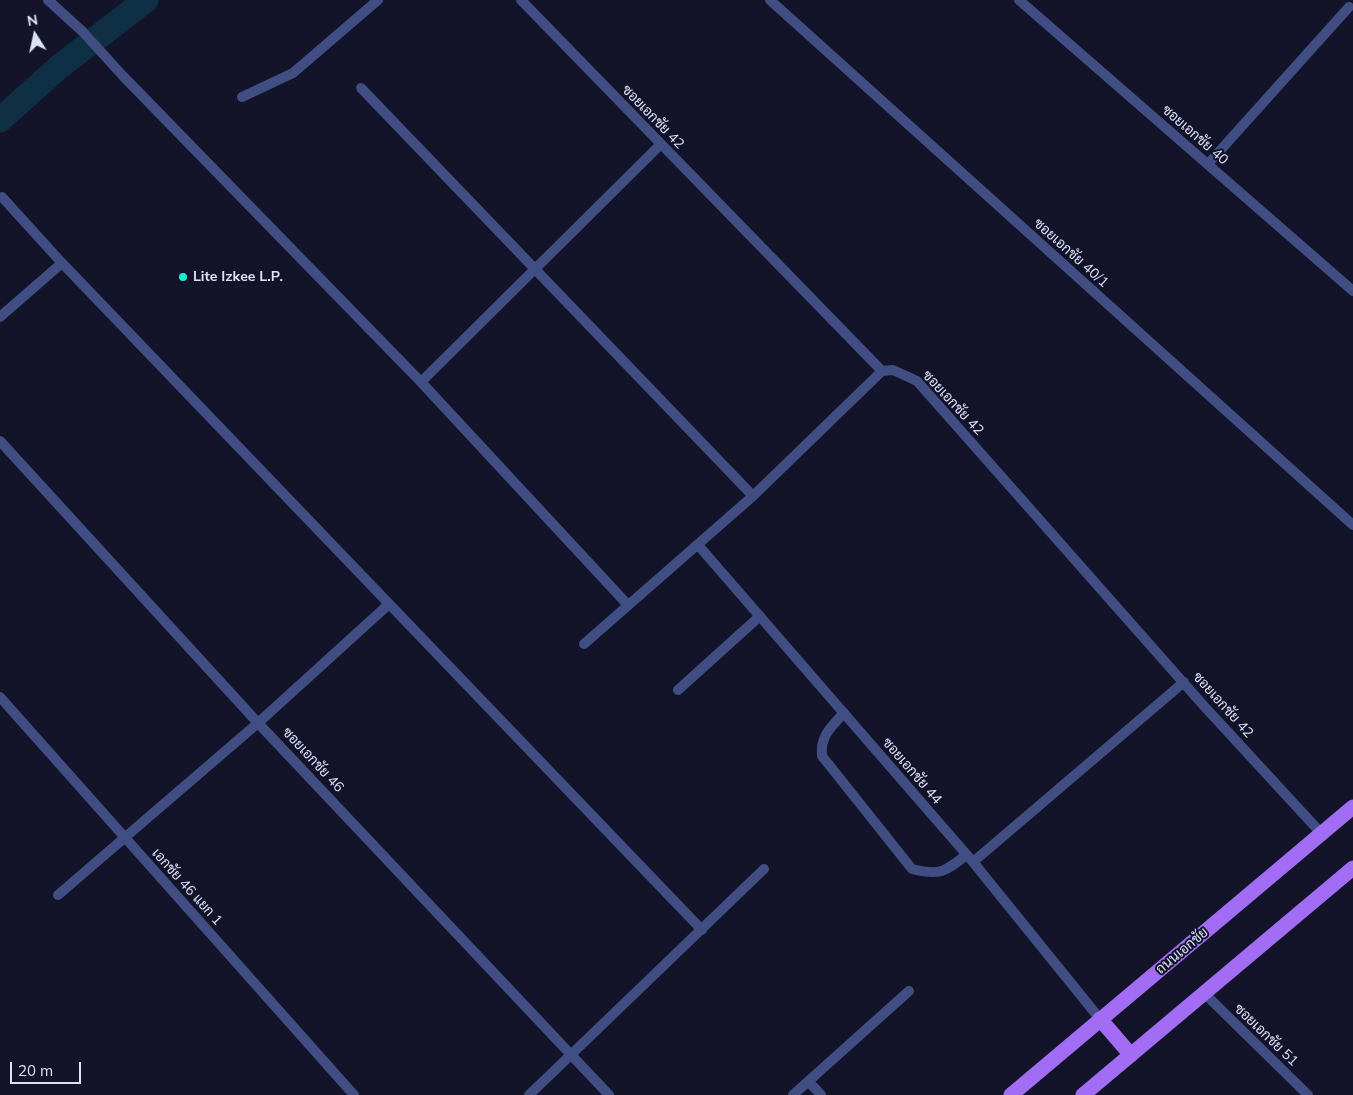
<!DOCTYPE html>
<html>
<head>
<meta charset="utf-8">
<style>
  body { margin:0 }
  #map { position:relative; width:1353px; height:1095px; overflow:hidden; background:#131429; font-family:Mulish,sans-serif }
  canvas { display:block }
  .north { position:absolute; left:10px; top:10px; width:50px; height:50px; -webkit-text-stroke:4px #131429; paint-order:stroke; rotate:350deg; font-size:14px; font-weight:700; line-height:20px; text-align:center; color:#dde1fd }
  .north::after { content:''; display:block; margin:auto; width:18px; height:22px; background:#dde1fd; clip-path:polygon(50% 0,100% 100%,50% 72%,0 100%) }
  .scale { position:absolute; left:10px; top:1062px; width:71px; height:22px; box-sizing:border-box; border:2px solid #dde1fd; border-top:0; padding-left:6px; font-size:15px; line-height:18px; white-space:nowrap; color:#dde1fd; -webkit-text-stroke:4px #131429; paint-order:stroke }
</style>
</head>
<body>
<div id="map">
<canvas width="1353" height="1095"></canvas>
<div class="north">N</div>
<div class="scale">20 m</div>
</div>
<script>
const context = document.querySelector('canvas').getContext('2d');
context.lineJoin = 'round';
function trace(path, color, width, dash) { context.strokeStyle = color; context.lineWidth = width; context.lineCap = dash ? 'butt' : 'round'; context.setLineDash(dash || []); context.stroke(path); }
function write(font, color, halo, rows, align = 'center') {
  context.font = font + ' Mulish,Sarabun,sans-serif'; context.lineWidth = 4; context.setLineDash([]); context.textBaseline = 'middle'; context.strokeStyle = halo; context.fillStyle = color; for (const [text, x, y, turn = 0] of rows) {
    context.save(); context.translate(x, y); context.rotate((+turn || 0) * Math.PI / 180); context.textAlign = isNaN(turn) ? turn : align; if (halo) context.strokeText(text, 0, 0); context.fillText(text, 0, 0); context.restore();
  }
}
trace(new Path2D(`
  M0,120l59,-53 87,-67`), '#0f2f45', 25);
trace(new Path2D(`
  M844,713c-13,14 -24,23 -22,43l90,113c28,7 33,3 54,-14`), '#414e84', 10);
trace(new Path2D(`
  M48,0l35,32 40,44 298,306 206,222
  M521,0l361,371 11,-1 24,11 287,325 117,127
  M770,0l583,525
  M1019,0l334,291
  M361,88l392,408
  M242,97l51,-24 85,-73
  M1208,164l141,-157
  M2,197l60,66 640,667
  M0,317l62,-54
  M421,382l239,-237
  M0,441l258,282 351,372
  M698,545l275,317 127,157
  M584,644l169,-148 129,-125
  M678,690l82,-74
  M0,697l354,398
  M973,862l211,-180
  M58,895l200,-172 131,-119
  M1205,994l103,101
  M809,1082l12,13
  M529,1095l235,-226
  M793,1095l116,-104`), '#414e84', 10);
trace(new Path2D(`
  M1100,1019l31,36
  M1011,1095l342,-288
  M1083,1095l270,-227`), '#a26cf4', 15);
for (const [x, y, r, color] of [
  [183,277,5,"#17eed2"]
]) { const dot = new Path2D(); dot.arc(x, y, r, 0, 2 * Math.PI); context.fillStyle = color; context.fill(dot); trace(dot, '#131429', 2); }
write('14px', '#dde1fd', '#131429', [
  ["ซอยเอกชัย 42",653,117,46],
  ["ซอยเอกชัย 40",1195,135,41],
  ["ซอยเอกชัย 40/1",1071,253,42],
  ["ซอยเอกชัย 42",953,403,47],
  ["ซอยเอกชัย 42",1223,705,48],
  ["ซอยเอกชัย 46",313,760,47],
  ["ซอยเอกชัย 44",912,771,49],
  ["เอกชัย 46 แยก 1",187,887,48],
  ["ถนนเอกชัย",1182,951,-40],
  ["ซอยเอกชัย 51",1266,1035,44]
]);
write('bold 14px', '#dde1fd', '#131429', [
  ["Lite Izkee L.P.",193,277]
], 'left');
</script>
</body>
</html>
